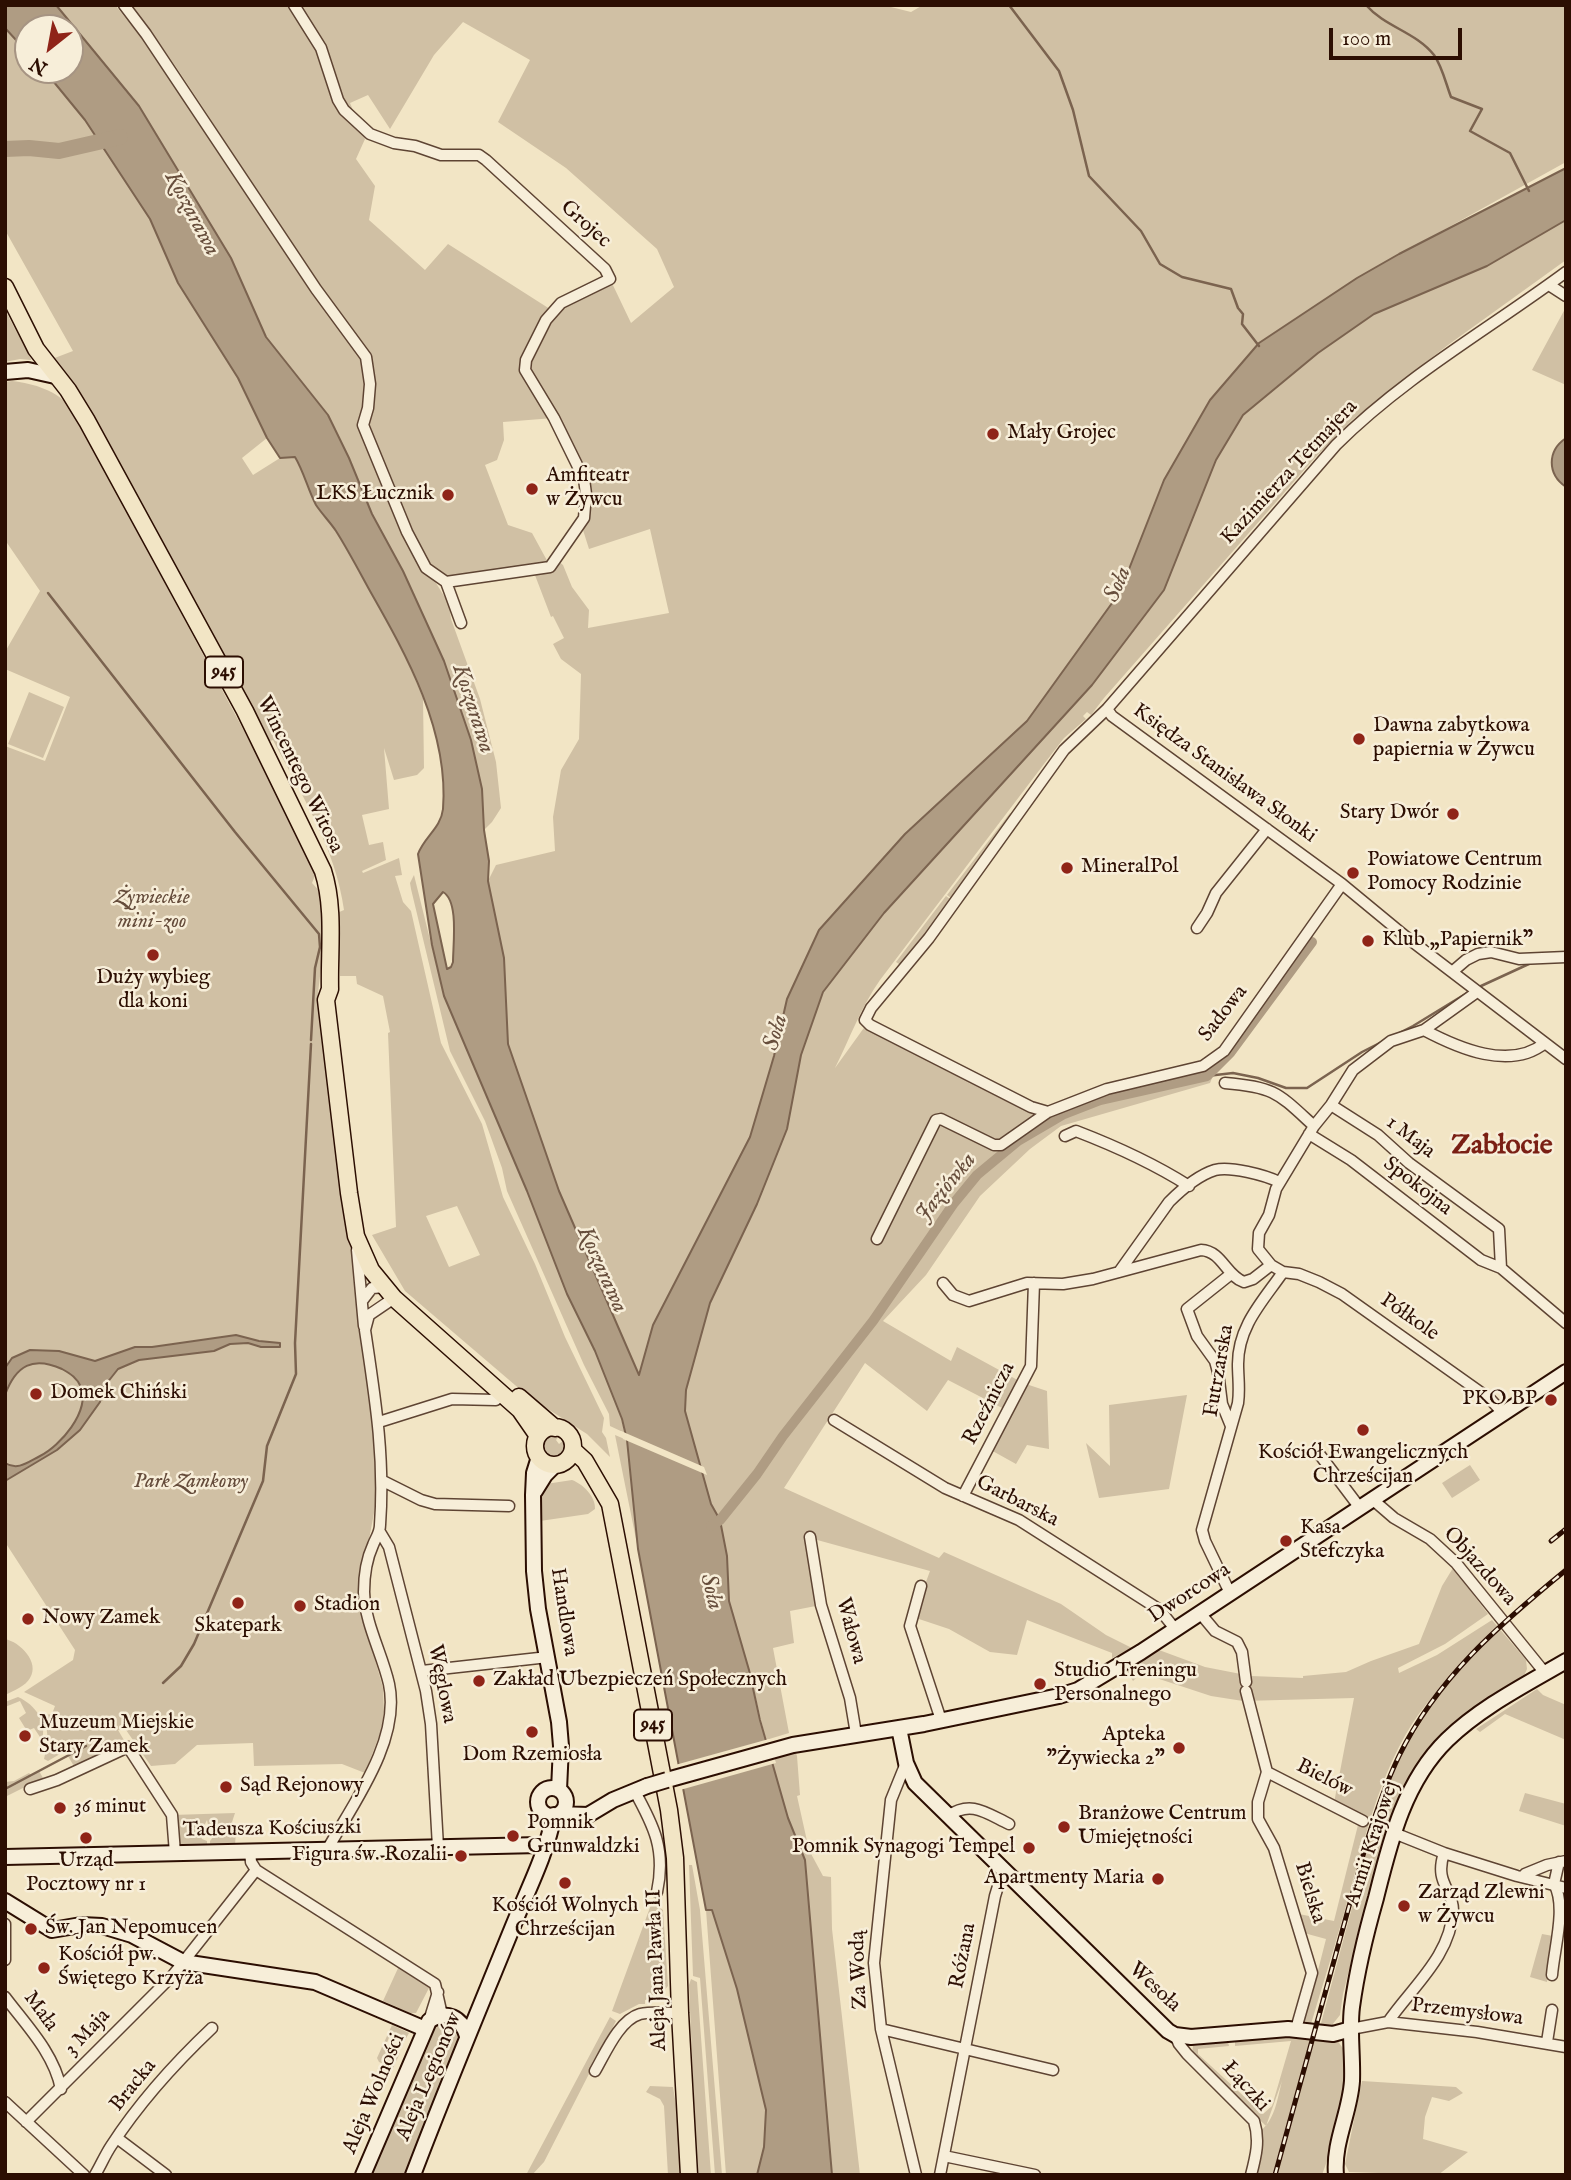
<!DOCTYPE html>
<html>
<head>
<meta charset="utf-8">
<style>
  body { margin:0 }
  #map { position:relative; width:1571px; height:2180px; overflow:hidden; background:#f2e5c5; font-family:"IM FELL English",serif }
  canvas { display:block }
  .frame { position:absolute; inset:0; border:7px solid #2c0e02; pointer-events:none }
  .north { position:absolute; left:14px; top:14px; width:70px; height:70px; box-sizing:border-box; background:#f7eed9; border:2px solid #a69483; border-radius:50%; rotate:211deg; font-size:19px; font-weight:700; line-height:28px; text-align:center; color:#2c0e02 }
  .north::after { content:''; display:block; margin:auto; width:24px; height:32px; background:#8f2418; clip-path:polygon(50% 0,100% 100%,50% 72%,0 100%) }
  .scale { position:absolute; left:1329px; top:28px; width:133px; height:32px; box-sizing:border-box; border:4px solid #2c0e02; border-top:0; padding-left:9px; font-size:21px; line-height:24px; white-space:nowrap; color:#2c0e02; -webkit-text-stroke:5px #f7eed9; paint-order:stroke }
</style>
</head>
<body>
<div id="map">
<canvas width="1571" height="2180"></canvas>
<div class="frame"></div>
<div class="north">N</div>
<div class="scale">100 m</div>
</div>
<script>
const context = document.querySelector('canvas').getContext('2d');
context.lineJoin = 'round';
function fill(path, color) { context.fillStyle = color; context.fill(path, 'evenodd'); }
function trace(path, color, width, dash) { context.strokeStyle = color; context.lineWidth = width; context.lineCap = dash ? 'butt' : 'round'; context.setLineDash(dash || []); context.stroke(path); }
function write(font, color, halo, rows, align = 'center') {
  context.font = font + ' "IM FELL English",serif'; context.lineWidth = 5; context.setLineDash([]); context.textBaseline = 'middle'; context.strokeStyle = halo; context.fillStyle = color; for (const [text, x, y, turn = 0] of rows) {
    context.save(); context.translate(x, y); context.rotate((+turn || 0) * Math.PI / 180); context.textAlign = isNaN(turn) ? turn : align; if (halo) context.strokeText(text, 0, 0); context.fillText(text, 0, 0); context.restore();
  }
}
fill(new Path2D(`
  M56,5h59l26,32 172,256 42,50c-79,-109 -141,-231 -224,-338h752l28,7 12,-7h643v157l-209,116 -97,65 -50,57 -46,80 -44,112 -93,129 -122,113 -86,96 -32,69 -13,57 -24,81 -97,188 -14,51 -80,-185 -51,-147 -4,-86 -16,-77 8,-16 59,-14 -2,-34 8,-47 18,-31 2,-65 -20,-15 -8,-15 11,-6 -11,-22 -2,1 -18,-47 -87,12 -18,-12 21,34 2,15 29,80 16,63 5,46 -9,14 -8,8 -2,-41 -11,-49 -27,-79 -41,-90 -31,-57 -23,-56 -21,-43 -62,-78 -35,-79 -92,-152zM463,22l67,38 -32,62 68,46 91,81 17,38 -43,36 -21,-44 -57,32 -105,-67 -23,26 -56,-50 6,-34 -19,-27 9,-20 -15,-36 18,-8 22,34 44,-74zM554,418l32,76 -8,34 5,2 6,19 61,-20 19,84 -81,15 1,-18 -17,-23 -9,-22 -6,-5 -7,6 -18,-33 -24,-8 -23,-60 12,-5 7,-20 -1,-18z
  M5,28l23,25v17h16l41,50 65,99 28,64 60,95 29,60 -25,20 11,17 27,-17 15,-1 9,14 12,34 20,26 60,103 27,64 1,70 -7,7 -23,5 -10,-32 5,61 -27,6 7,30 14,-3 3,18 -24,11 1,2 36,-15 3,17 -7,1 8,26 8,9 30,132 41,81 21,73 32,67 30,73 39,81 -2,14 4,6 4,19 -23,-23 -58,-37 -124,-106 -33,-56 24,-8 -8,-194 2,-1 -7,-36 -26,-12 -1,-8h-16l-3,-63 7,-3c-8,-61 -43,-116 -71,-170l-5,2 -216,-383 21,-8 -68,-121zM457,1206l23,49 -31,12 -23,-51z
  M1566,220v40l-118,85 -96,75 -39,40 -209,238 -13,17 -4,-3 -4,4 3,3 -22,19 -20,26 -164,216c-19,27 -30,58 -45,88l31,-43 182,87 20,-9 126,-35 29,-16 -13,31 -149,43 -31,23 -50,47 -54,79 -43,46 68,40 6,-14 66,36 24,8 2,58 -22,-4 -11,19 -27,-15 19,-38 -60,-31 -21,31 -62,-48 -81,125 155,70 5,-6 117,52 45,31 26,13 -20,10v-5l-85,-33 -10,35 -27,-3 -41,-23 -36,-12 17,-46 -120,-33 11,67 -31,6 4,32 -21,5 16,85 -23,7 -17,-70 -20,-69 -2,-45 -7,-36 -9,-16 -26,-93 1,-21 24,-87 47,-99 30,-75 14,-74 22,-63 61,-79 208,-228 72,-95 52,-130 27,-45 75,-62 56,-39 113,-48z
  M1566,307v78l-34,-15z
  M5,310l26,49v1l-11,-1 -15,3z
  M12,381c23,3 44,9 59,27l217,405 28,60 -4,10 10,11 2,48 -6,51 9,50 29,224 6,80 15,102v48l-16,85 -1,24 23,82 1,24 -3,19 -16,42 -23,-9 -88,2 -1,-23 -56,2 -22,19 -24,2 -25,-36h-8l10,17 -5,2 -3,-4 -45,23 -10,-17 -17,10 -4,-2 4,-18 -3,-26 7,-1 3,-8 -31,-14 49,-32 2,-10 -70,-108v-796l40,15 25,-64 -65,-28v-17l35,-61 -35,-51v-158z
  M29,692l35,15 -21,51 -35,-14z
  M1010,813l3,2 -59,85 -7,-5z
  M414,875l30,121 171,401 10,36 -15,-7 -1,-12 -25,-49 -77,-174 -5,-23 -17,-47 -35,-70 -39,-162 -1,-6z
  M946,896l7,5 -51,65 -6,-4z
  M1187,1395l-18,94 -70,9 -13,-55 24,23 -1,-61z
  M551,1434l9,1 -4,5 3,4 6,-5c4,11 -3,19 -14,18l-8,-8v-7z
  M615,1435l12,5 11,109z
  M1470,1465l10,15 -28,18 -10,-15z
  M572,1480c11,4 24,17 23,29l-7,5 -48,7 1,-26 5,-11z
  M1453,1568l35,46 -43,30 -47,24 1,5 38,-18 55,-35 34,40 1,9 -4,9 -67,45 -19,17 -17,25 -25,46 -27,84 -25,99 -3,21 -8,10 -12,2 57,-213 23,-57 31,-51 -3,-4c-46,56 -63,136 -82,204 -11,40 -24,81 -35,118l-7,-3 -1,-7 11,-28 12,-47 -22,-6 -5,-19 35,7 24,-96 8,-6 -32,-16 20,-105 -111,3 -32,-5 -70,-23 -8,8 -6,-10 32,-21 46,17 46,9 52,2v-2l43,-4 25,-11 48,-17 23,-58z
  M5,1639c15,3 35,23 25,39 -4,8 -17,13 -25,17z
  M1537,1689l6,6 23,10v35l-61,-26 -25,18 -4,-3z
  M18,1697c18,8 29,25 24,43l-8,-12 -7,3 -8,-13 7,-5 -6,-12 -15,6v-5z
  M793,1745l4,11 3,39 -3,1 12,54 14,26 8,1 1,52 28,246h-28l-27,-315 -17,-42 -19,-67z
  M39,1771l4,7 -38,19v-15l9,-1 15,-8 2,2z
  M1525,1793l41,11v22l-47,-15z
  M235,1813l-3,9 4,6 -1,19 -25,1v-7l6,-8 -3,-6 -5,-2 -1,-5 -7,14 2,5 5,2v7l-32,1 -3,-34z
  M689,1865h3l8,45 22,265h-7l-15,-197 -7,-2z
  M652,1902l11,8 5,76 -11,12 -12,2v4h-6l-19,10 -8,-3z
  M706,1910h6l25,79 29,121 -2,37 -7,28h-31z
  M1542,1934l11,2 -6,46 -17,-5z
  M399,1966l28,18 2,4 -13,25h-6l-27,-12z
  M691,1979l6,3 14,193h-14l-8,-190z
  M610,2017l6,4 -72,141 -12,13h-6z
  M451,2021l11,14 -55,140h-41l67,-153z
  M392,2025l17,8 -5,9 -14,-7 -4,10 14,8 -7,15 -14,-6 -2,-4z
  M1333,2034l18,26 -18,84 -11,31h-70l6,-42c17,-12 19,-33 24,-52l-16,45 -74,-72 1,-8 35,-4 1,4 -31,3v5l65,60 9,-8 19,-65 -56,5v-5z
  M1362,2081l94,6 7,6 -14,8 -17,-4 -7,20 -2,22 45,13 -30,23 -89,-3 -4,-8z
  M650,2086l23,1 6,36 3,52h-14l-4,-69 -4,-7 -14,-7z`), '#d0c0a4');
const water = new Path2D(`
  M5,5h51l83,101 92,152 35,79 62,78 21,43 23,56 31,57 41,90 27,79 11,49 2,41 5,31 -1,20 16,77 4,86 51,147 80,184 14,-50 97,-188 24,-81 13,-57 32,-69 86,-96 122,-113 93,-129 44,-112 46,-80 49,-57 98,-65 42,-24 167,-86v52l-79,46 -113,48 -56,39 -75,62 -27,45 -52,130 -72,95 -208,228 -61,79 -22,63 -14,74 -30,75 -47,99 -24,87 -1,21 26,93 9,16 7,36 2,45 20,69 11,50 28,98 17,42 27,315h-75l7,-28 2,-37 -29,-121 -25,-79h-6l-68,-361 -11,-109 -5,-21 -27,-68 -28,-57 -40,-103 -83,-195 -12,-51 -14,-91c6,-17 23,-26 25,-45 6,-78 -36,-153 -73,-218 -11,-20 -22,-41 -34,-60 -6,-9 -14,-17 -20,-26 -8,-15 -12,-33 -21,-48l-15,1 -13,-20 -29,-60 -60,-95 -28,-64 -65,-99 -41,-50h26v-42h-42v25l-23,-25zM443,892c16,9 10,52 10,70l-2,5 -4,2 -14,-65z
  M1566,438v49c-19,-13 -19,-36 0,-49z
  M236,1335l23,6 21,2v4h-19l-13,-4 -18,1 -16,7 -75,9 -21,9 -15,19 -3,14 -20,28 -23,20 -52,31v-18c13,8 23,-1 35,-7 20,-10 50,-44 41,-69 -4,-9 -10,-13 -19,-18 -29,-13 -46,-4 -57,26v-27l7,-10 18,-8 29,1 36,10 40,-14h17z`);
fill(water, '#af9c83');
trace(water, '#7b634f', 2);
fill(new Path2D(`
  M621,1431l83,36 3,8 -84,-36z
  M769,1739l7,24 -96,27 -5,-25z`), '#f2e5c5');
trace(new Path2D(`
  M1009,5l50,66 14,39 16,66 52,55 19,33 22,13 49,12 7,19 5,6 -1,10 17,22
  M1366,5c19,22 50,27 68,50 8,11 12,29 17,42l31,12 -12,22 40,22 19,38
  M48,593l187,239 84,102 1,13 -5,21 -4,72
  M1481,986l50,-23
  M1207,1076l26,-3 25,5 28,10h21l55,-36 51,-26 54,-33
  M163,1683l18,-17 13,-22 69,-163 4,-35 29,-72 -1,-31 16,-299
  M5,1789l81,-43`), '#7b634f', 2.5);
trace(new Path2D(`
  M711,1526l9,-6 37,-46 26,-38 90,-115 81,-118 23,-28 41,-34 46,-27 36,-14 107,-24 23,-23 82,-111`), '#af9c83', 10);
trace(new Path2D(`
  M5,149l24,-1 30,3 61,-14`), '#af9c83', 16);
const street = new Path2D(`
  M124,5l22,29 170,255 50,68 4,27 -2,24 -5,17 44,107 19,36 20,14 15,41
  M294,5l27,43 17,52 6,10 26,24 24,9 21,3 26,9h38l7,5 119,109 5,10 -49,24 -15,17 -20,40 -1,10 29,48 30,61 2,15 -2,24 -34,49 -104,15
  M1549,285l17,11
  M1107,709l5,7 230,168 63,52 161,123
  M1197,928l10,-15 9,-20 51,-64
  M1452,972l14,-12 12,-6 13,-2 28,7 47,-2
  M1477,992l-53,38 -33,11 -38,29 -22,35 -17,21 -38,63 -7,26 -10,18 -1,16 13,16 12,7 16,2 20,8 23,12 148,105 13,14
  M1424,1030c34,18 86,41 121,13
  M1225,1083c50,4 53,10 89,43
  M1331,1105l47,30 31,28 90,66 2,39 65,55
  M1048,1112l59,-23 96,-23 21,-15 118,-167
  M1309,1134l42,26 130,100 20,8
  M1065,1136l11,-5c39,15 77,32 113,55
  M877,1239l59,-119 5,-1 53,26h7l47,-33 -17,-5 -161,-82 -5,-5 6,-12 58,-70 135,-188 43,-41 229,-264c68,-68 153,-116 230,-173
  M357,1250l7,76
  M1119,1272l50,-70c12,-12 30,-27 46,-32 15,-4 50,5 64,12
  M1231,1274l-44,35 10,27 18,25 3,11 4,32 9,22
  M943,1283l10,12 16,6 58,-18 36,1 30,-5 108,-29c21,1 25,26 43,32l9,-3 18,-14
  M362,1301l10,-13 15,-1
  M834,1420l111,68 74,32 141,90 15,19
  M379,1422l73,-23 44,1
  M1320,1455l40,53
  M383,1481l38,19 14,4 74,2
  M963,1496l68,-130 3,-83
  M1372,1499l22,19 36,21 26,24 89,110
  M380,1532l9,15 37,144 5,33 7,123
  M810,1537l11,68 29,93 6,36
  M921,1586l-11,40 31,94
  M1230,1593l-25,-52 -3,-11 36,-127c2,-14 0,-25 0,-39 0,-38 25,-63 45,-92
  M1200,1613l15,18 22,11 5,10 4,30
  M422,1671l126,-14
  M1246,1691l21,81 96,49
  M906,1763l-15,37 -17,163 7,66 35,146
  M1267,1772l-9,30v17l16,29 38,125 -16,56
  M30,1789l27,-9 71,-33 44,68 3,38
  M634,1790c20,36 32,60 23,102
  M948,1816c23,-16 38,-3 61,8
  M1394,1833l50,20 73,23 49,12
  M327,1850c26,-46 74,-110 62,-166 -7,-31 -24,-60 -25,-92 0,-15 3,-34 9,-47 3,-8 7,-12 7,-20 5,-68 -5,-128 -15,-195l4,-15 25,-17v-3
  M250,1851l1,11 5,8 179,114 7,31
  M1522,1877l3,-3 22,-9 19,-4
  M5,1924v36
  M1552,1975c2,-26 15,-69 2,-91l5,-22
  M5,1997c21,28 49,56 56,92
  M429,2021l9,-29
  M1388,2022c24,-35 63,-66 65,-112 0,-21 -19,-27 -9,-57
  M881,2029l172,41
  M1351,2029l37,-7 89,10 89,15
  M1175,2035l4,9 8,10 67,67c6,19 2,35 -3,54
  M1547,2042l5,-32
  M595,2071c10,-17 24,-51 45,-57 13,-3 27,-1 40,-1
  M5,2102l79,73
  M26,2122l147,-147 83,-105
  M117,2138l49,37
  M944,2156l91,19
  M95,2175c6,-10 10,-20 16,-29 28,-43 64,-83 101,-118
  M940,2175l55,-279 4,-13 7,-10`);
const secondary = new Path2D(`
  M5,372l23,-2 27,6
  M539,1457l-5,16 -1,22 1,76 4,38 21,113 2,24 -2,44
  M535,1491l10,-16 10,-10
  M899,1728l7,35 9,20 253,248 7,4 16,2 97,-8 45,5 18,-5
  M667,1780l126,-35 131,-21 135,-28 19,-6 63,-38 425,-280
  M538 1802a14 14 0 1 1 28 0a14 14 0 1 1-28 0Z
  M559,1814l29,1 25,-15 34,-14
  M5,1857l535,-12
  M5,1901l47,29 29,-5 21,1 30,9 51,27 132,20 110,47
  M363,2175l66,-154c17,-12 33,-3 38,15
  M413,2175c31,-82 65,-163 98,-244 15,-38 35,-75 43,-116
  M1336,2175c-3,-33 14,-62 16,-94 1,-25 -3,-50 0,-74 5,-37 14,-74 24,-109 14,-56 28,-116 71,-158 34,-33 78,-55 119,-79`);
const primary = new Path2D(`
  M5,287l31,62 32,41 19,31 158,290 78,160c12,37 6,80 7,118l-4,11 23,193 7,43 15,34 23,28 126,112 18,26
  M519,1397l36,31
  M535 1446a19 19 0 1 1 38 0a19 19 0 1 1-38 0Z
  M573,1450l12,11 25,43 59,306 6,48 5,155 9,162`);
trace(street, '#5e4433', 13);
trace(secondary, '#2c0e02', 18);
trace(primary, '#2c0e02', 19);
trace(street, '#f7eed9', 10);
trace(secondary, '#f7eed9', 14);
trace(primary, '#f2e5c5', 16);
const rail = new Path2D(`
  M1551,1541l15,-12
  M1275,2175l92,-334c9,-29 19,-58 32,-85 38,-78 101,-132 167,-186`);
trace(rail, '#2c0e02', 5);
trace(rail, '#f7eed9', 2.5, [8]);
const secondaryBridge = new Path2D(`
  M647,1786l20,-6`);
trace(secondaryBridge, '#2c0e02', 18, []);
trace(secondaryBridge, '#f7eed9', 14);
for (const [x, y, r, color] of [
  [993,434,7,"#8f2418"],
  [532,489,7,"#8f2418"],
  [448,495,7,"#8f2418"],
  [1359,739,7,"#8f2418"],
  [1453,814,7,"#8f2418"],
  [1067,868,7,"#8f2418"],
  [1353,873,7,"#8f2418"],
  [1368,941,7,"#8f2418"],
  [153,955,7,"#8f2418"],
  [36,1394,7,"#8f2418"],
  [1551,1400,7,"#8f2418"],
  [1363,1430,7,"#8f2418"],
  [1286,1541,7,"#8f2418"],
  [238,1603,7,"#8f2418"],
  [300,1606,7,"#8f2418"],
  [28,1619,7,"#8f2418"],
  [479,1681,7,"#8f2418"],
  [1040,1684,7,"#8f2418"],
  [532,1732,7,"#8f2418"],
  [25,1736,7,"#8f2418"],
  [1179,1748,7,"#8f2418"],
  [226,1787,7,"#8f2418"],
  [60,1808,7,"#8f2418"],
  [1064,1827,7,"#8f2418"],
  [513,1836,7,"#8f2418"],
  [86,1838,7,"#8f2418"],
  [1029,1848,7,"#8f2418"],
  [461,1856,7,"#8f2418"],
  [1158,1879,7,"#8f2418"],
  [565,1883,7,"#8f2418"],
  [1404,1906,7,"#8f2418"],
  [31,1929,7,"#8f2418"],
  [44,1968,7,"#8f2418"]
]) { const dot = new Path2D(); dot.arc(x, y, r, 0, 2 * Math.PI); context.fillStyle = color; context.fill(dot); trace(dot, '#f7eed9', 2.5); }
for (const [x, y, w] of [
  [224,672,38],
  [653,1725,38]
]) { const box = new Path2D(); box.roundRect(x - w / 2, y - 15.5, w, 31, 5); context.fillStyle = '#f7eed9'; context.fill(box); trace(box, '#2c0e02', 2); }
write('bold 19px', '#2c0e02', null, [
  ["945",224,672],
  ["945",653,1725]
]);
write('21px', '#2c0e02', '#f7eed9', [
  ["Grojec",585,225,42],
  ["Kazimierza Tetmajera",1290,473,-47],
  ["Księdza Stanisława Słonki",1224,774,36],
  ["Wincentego Witosa",299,775,64],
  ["Sadowa",1224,1014,-52],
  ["1 Maja",1410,1138,38],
  ["Spokojna",1417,1187,38],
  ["Półkole",1409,1318,35],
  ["Futrzarska",1220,1371,-80],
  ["Rzeźnicza",990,1404,-63],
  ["Garbarska",1017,1502,27],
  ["Objazdowa",1479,1567,48],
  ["Dworcowa",1190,1594,-33],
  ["Handlowa",563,1612,81],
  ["Wałowa",850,1631,75],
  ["Węglowa",441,1684,79],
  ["Bielów",1324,1779,27],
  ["Tadeusza Kościuszki",272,1830,-1],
  ["Armii Krajowej",1373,1844,-72],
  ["Bielska",1309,1893,73],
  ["Różana",964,1956,-79],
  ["Aleja Jana Pawła II",658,1970,-92],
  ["Za Wodą",860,1970,-92],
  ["Wesoła",1154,1988,43],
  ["Mała",40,2012,54],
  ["Przemysłowa",1467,2013,7],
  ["3 Maja",88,2033,-46],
  ["Aleja Legionów",430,2077,-67],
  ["Bracka",134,2086,-51],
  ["Łączki",1245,2087,48],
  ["Aleja Wolności",375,2094,-67]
]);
write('21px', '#2c0e02', '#f7eed9', [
  ["Mały Grojec",1007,434],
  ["Amfiteatr",546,477],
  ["w Żywcu",546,501],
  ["LKS Łucznik",434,495,"right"],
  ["Dawna zabytkowa",1373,727],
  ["papiernia w Żywcu",1373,751],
  ["Stary Dwór",1439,814,"right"],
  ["Powiatowe Centrum",1367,861],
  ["Pomocy Rodzinie",1367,885],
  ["MineralPol",1081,868],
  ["Klub „Papiernik”",1382,941],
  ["Duży wybieg",153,979,"center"],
  ["dla koni",153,1003,"center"],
  ["Domek Chiński",50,1394],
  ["PKO BP",1537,1400,"right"],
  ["Kościół Ewangelicznych",1363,1454,"center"],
  ["Chrześcijan",1363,1478,"center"],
  ["Kasa",1300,1529],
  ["Stefczyka",1300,1553],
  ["Stadion",314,1606],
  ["Nowy Zamek",42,1619],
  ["Skatepark",238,1627,"center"],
  ["Studio Treningu",1054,1672],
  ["Personalnego",1054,1696],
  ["Zakład Ubezpieczeń Społecznych",493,1681],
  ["Muzeum Miejskie",39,1724],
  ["Stary Zamek",39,1748],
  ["Apteka",1165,1736,"right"],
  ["\"Żywiecka 2\"",1165,1760,"right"],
  ["Dom Rzemiosła",532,1756,"center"],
  ["Sąd Rejonowy",240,1787],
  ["36 minut",74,1808],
  ["Branżowe Centrum",1078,1815],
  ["Umiejętności",1078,1839],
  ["Pomnik",527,1824],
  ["Grunwaldzki",527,1848],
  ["Pomnik Synagogi Tempel",1015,1848,"right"],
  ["Figura św. Rozalii",447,1856,"right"],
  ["Urząd",86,1862,"center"],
  ["Pocztowy nr 1",86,1886,"center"],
  ["Apartmenty Maria",1144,1879,"right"],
  ["Zarząd Zlewni",1418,1894],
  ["w Żywcu",1418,1918],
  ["Kościół Wolnych",565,1907,"center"],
  ["Chrześcijan",565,1931,"center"],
  ["Św. Jan Nepomucen",45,1929],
  ["Kościół pw.",58,1956],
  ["Świętego Krzyża",58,1980]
], 'left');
write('italic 21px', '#654c3b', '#f7eed9', [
  ["Żywieckie",152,899],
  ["mini-zoo",152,923],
  ["Park Zamkowy",191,1483]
]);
write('italic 23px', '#674e3c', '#f7eed9', [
  ["Koszarawa",191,214,62],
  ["Soła",1119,585,-67],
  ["Koszarawa",472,709,72],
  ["Soła",777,1033,-74],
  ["Jaziówka",947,1188,-51],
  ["Koszarawa",601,1270,66],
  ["Soła",710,1592,76]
]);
write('bold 28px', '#7a1f14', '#f7eed9', [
  ["Zabłocie",1502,1147]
]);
</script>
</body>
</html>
